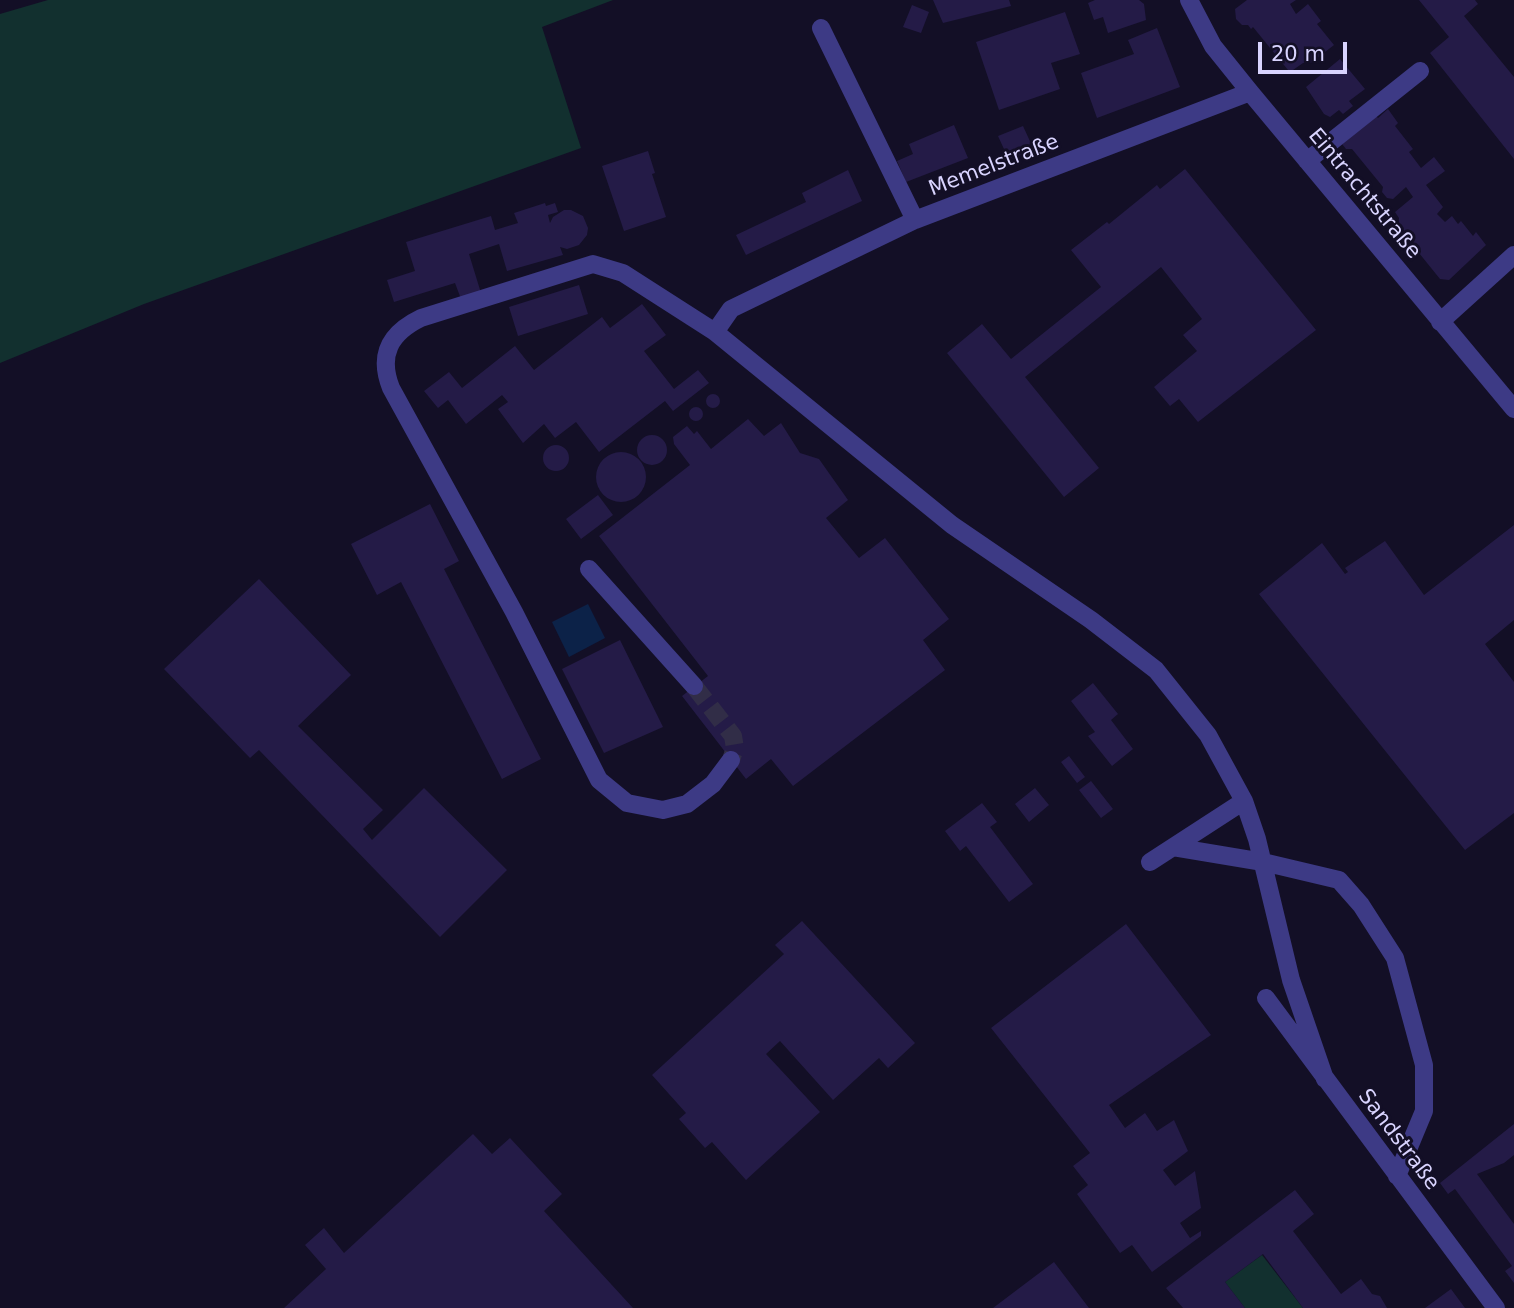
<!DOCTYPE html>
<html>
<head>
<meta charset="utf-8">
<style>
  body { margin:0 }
  #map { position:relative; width:1514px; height:1308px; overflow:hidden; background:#130f26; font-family:"DejaVu Sans",sans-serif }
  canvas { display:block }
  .scale { position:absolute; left:1258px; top:42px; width:89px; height:32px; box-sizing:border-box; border:4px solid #d9d4ff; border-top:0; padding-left:9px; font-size:21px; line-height:24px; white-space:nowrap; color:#d9d4ff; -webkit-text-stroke:5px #130f26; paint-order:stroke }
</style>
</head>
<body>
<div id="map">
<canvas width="1514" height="1308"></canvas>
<div class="scale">20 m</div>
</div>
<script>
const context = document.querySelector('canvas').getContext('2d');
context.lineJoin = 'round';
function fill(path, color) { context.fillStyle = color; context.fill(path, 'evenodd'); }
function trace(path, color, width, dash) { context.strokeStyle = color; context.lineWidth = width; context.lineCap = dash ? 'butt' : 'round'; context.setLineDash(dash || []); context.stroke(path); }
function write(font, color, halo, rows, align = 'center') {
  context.font = font + ' "DejaVu Sans",sans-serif'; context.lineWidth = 6; context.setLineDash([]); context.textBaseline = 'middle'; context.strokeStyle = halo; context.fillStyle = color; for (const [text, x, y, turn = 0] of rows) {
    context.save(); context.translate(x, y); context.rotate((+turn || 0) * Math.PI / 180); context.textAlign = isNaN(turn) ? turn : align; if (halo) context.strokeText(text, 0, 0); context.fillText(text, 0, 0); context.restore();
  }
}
fill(new Path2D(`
  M48,0h565l-71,27 39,121 -437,156 -144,59v-349z
  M1262,1255l41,53h-58l-20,-26z`), '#12302f');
fill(new Path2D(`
  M588,604l17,34 -36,19 -17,-35z`), '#0c2248');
fill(new Path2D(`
  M933,0h76l2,6 -68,17z
  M1095,0h44l5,4 2,16 -38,13 -5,-16 -9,3 -6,-17z
  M1247,0h49l-6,4 6,10 12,-10 13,17 -4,3 17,21 -23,18h-8l-10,7h-5l-35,-43 -2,2 -3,-4h-6l-6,-6 -1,-10z
  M1419,0h56l3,4 -14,12 50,61v82l-84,-106 19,-16z
  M912,5l17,7 -8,21 -18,-6z
  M1065,12l15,42 -29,9 9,26 -61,21 -23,-68z
  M1157,28l23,59 -83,31 -16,-45 53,-19 -6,-14z
  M1340,59l25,30 -16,12 4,5 -10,8 -4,-4 -9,7 -6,-3 -18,-27z
  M1388,109l10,14 -3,3 18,23 -4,3 12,16 13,-11 11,14 -19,14 17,22 -6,7 8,8 7,-6 6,8 3,-3 12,15 3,-4 10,13 -37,35 -9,-1 -42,-52 1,-9 -4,-6 18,-15 -7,-10 -13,12 -6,-1 -5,-6 1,-5 -31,-38h-6l-4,-5 32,-30 4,4z
  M954,125l14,33 -62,24 -9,-21 16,-7 -4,-10z
  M1023,126l11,24 -25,10 -11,-24z
  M648,151l7,22 -3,1 14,43 -42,14 -22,-65z
  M1185,169l131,161 -118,92 -19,-23 -9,7 -16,-19 43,-36 -14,-16 19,-16 -41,-52 -136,110 74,91 -35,29 -117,-144 35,-29 29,35 90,-72 -30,-37 36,-28 2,2 48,-39 3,4z
  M848,170l14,31 -116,54 -10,-20 70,-33 -4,-9z
  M545,203l1,3 9,-3 3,9 -10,3 2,8 3,-6 11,-7h7l12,6 5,12 -1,7 -8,10 -12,4 -7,-2 3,8 -56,16 -8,-27 -30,10 12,39 -20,6 -6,-16 -61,19 -7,-22 28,-9 -9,-29 85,-26 4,14 23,-7 -4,-10z
  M579,285l9,29 -70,22 -9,-29z
  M642,304l24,31 -22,16 30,38 24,-19 11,13 -36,28 -8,-10 -66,51 -23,-30 -21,16 -11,-14 -21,19 -25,-34 10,-7 -6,-7 -36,29 -18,-24 -10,8 -14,-17 25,-19 13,16 53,-42 19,24 68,-53 8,11z
  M706 401a7 7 0 1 1 14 0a7 7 0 1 1-14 0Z
  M689 414a7 7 0 1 1 14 0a7 7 0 1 1-14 0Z
  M748,419l16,17 17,-13 19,30 19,6 29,41 -22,18 33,40 26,-20 64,81 -26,21 22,30 -152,116 -22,-27 -25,20 -64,-83 26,-20 -109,-140 91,-71 -16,-21 -1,-7 14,-11 7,8 3,-3 14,18z
  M637 450a15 15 0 1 1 30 0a15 15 0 1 1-30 0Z
  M543 458a13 13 0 1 1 26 0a13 13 0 1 1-26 0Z
  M596 477a25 25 0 1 1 50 0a25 25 0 1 1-50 0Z
  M598,495l15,20 -32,24 -15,-20z
  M430,504l29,57 -15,8 97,190 -39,20 -101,-197 -24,13 -26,-51z
  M1514,525v95l-29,24 29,38v131l-49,37 -206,-256 63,-51 23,31 3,-2 -3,-4 40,-27 39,54z
  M259,579l92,96 -53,51 85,84 -20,19 9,11 52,-52 83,82 -67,67 -181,-187 -9,8 -86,-89z
  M620,640l43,87 -59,26 -42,-84z
  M1093,683l25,31 -7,6 22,29 -21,17 -24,-30 7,-4 -24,-31z
  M1069,756l16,21 -8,6 -16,-21z
  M1091,781l22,28 -12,9 -22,-28z
  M1035,788l14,17 -20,17 -14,-18z
  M982,803l15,19 -7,5 43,57 -24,18 -43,-56 -6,5 -15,-20z
  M802,921l113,122 -27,25 -9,-10 -46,42 -53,-59 -14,13 54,58 -74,68 -34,-38 -7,6 -26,-29 7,-6 -34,-38 132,-121 -9,-9z
  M1126,924l85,111 -102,70 16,23 20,-15 12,18 17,-11 14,31 -25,19 12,16 20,-15 6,37 -21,15 10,15 11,-7v5l-49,36 -20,-27 -12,8 -43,-59 11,-9 -15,-19 17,-13 -99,-125z
  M1514,1124v31l-10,8 -27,11 37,50v59l-9,-12 7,-5 -57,-77 -7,5 -8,-11z
  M473,1134l19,20 18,-16 52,56 -18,17 89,97h-349l42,-39 -21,-24 19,-17 20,25z
  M1295,1190l19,24 -21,17 48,63 20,-15 11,15 8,2 7,12h-84l-40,-54 -38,28 20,26h-62l-17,-20z
  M1054,1262l35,46h-96l41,-31z
  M1451,1289l14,19h-40z`), '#241b47');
trace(new Path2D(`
  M694,686l39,50 2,12 -4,12`), '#312d47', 18, [18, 9]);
trace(new Path2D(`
  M1189,0l24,46 37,46 264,317
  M821,28l94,192
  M1307,161l113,-90
  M1440,322l74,-67
  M715,332l16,-23 184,-89 335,-128
  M589,569l105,117
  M731,760l-18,24 -26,20 -24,6 -36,-7 -28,-23 -85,-168 -123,-224c-13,-33 -1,-55 30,-70l172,-54 30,9 92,59 237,193 139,95 65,50 52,65 36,66 13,38 34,141 34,99
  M1173,847l90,15 76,18 22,25 34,53 29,107v46l-27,65
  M1150,862l94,-61
  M1266,998l230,310`), '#3d3a85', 18);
write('21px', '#d9d4ff', '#130f26', [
  ["Memelstraße",994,166,-21],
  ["Eintrachtstraße",1364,194,50],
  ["Sandstraße",1398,1140,53]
]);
</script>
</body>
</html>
